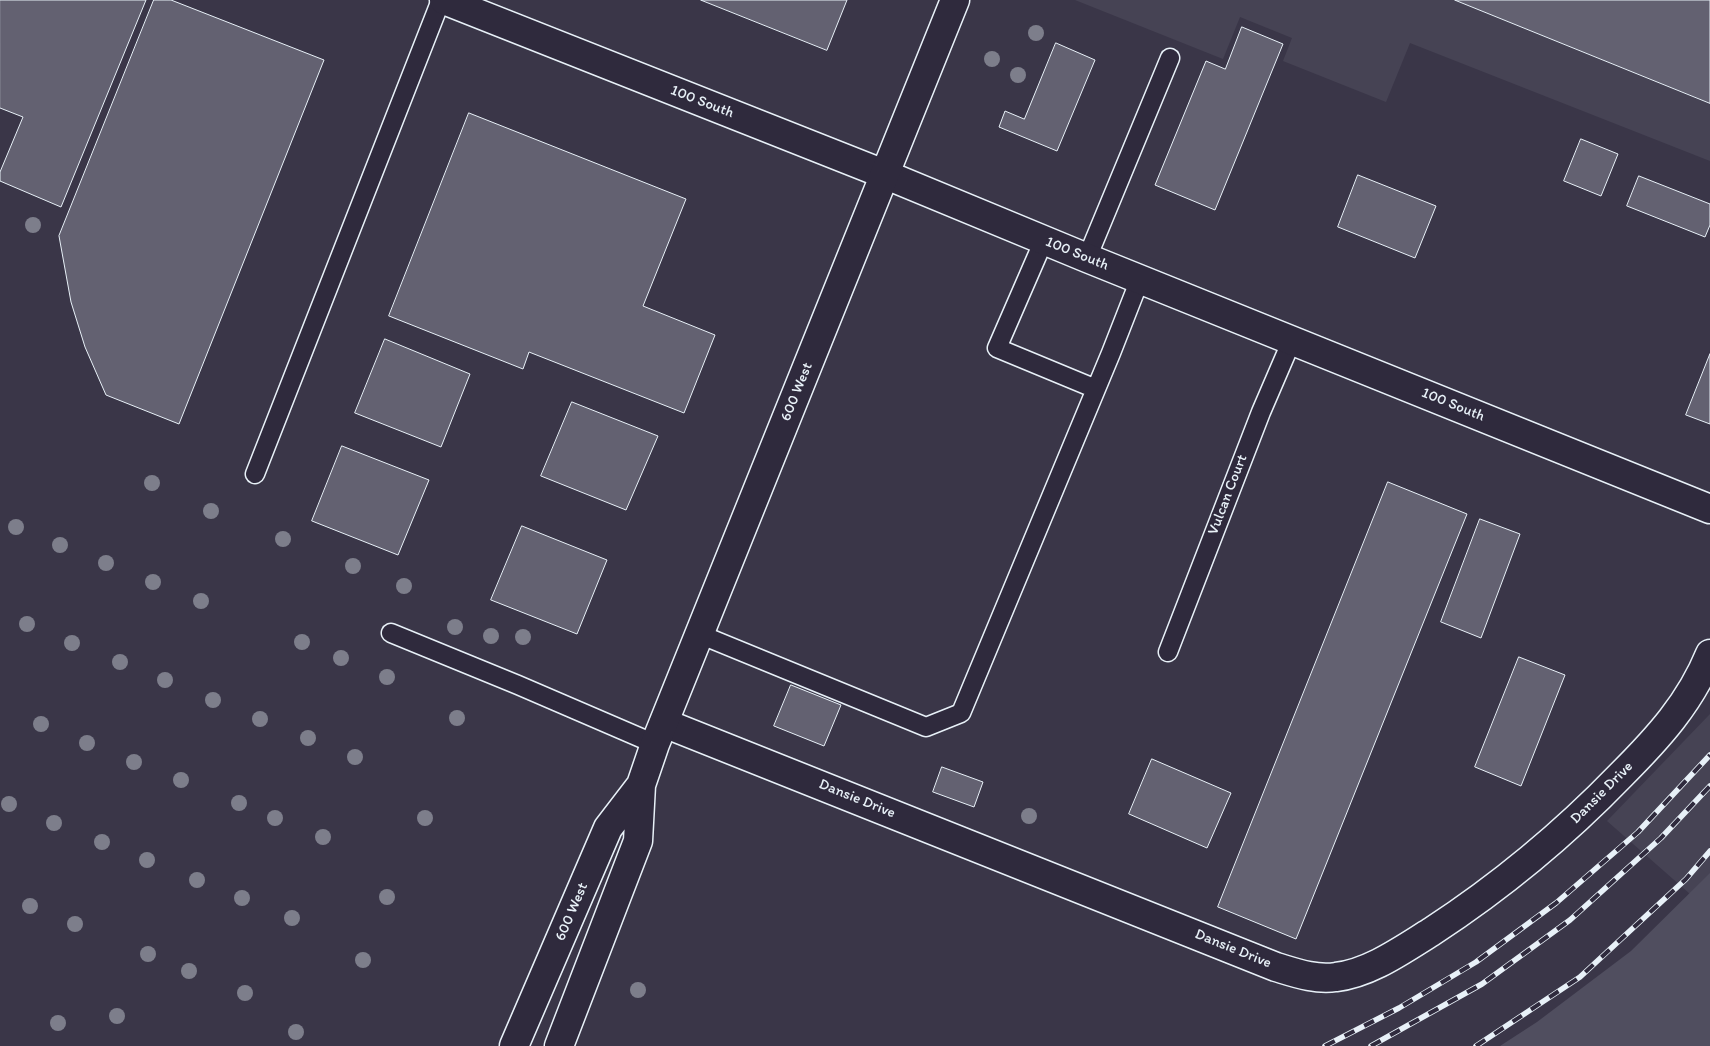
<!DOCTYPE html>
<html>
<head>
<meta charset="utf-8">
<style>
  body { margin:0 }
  canvas { display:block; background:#3a3648 }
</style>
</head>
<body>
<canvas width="1710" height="1046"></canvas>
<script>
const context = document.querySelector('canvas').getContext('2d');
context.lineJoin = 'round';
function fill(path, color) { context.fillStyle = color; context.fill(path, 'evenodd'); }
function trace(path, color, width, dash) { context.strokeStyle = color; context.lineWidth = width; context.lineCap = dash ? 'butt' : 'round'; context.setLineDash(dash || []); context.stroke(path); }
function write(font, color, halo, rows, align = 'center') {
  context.font = font + ' Itim,sans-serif'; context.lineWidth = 4; context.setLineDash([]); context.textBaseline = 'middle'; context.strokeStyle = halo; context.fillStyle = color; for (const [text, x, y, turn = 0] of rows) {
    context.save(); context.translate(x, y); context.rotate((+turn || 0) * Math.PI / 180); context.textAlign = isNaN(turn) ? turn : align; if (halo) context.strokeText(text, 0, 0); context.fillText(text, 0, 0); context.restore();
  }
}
fill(new Path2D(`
  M1075,0h635v161l-300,-118 -24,59 -103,-41 9,-23 -52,-21 -17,42z
  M1710,714v196l-4,-2 -99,-87z`), '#464354');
fill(new Path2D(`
  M1710,873v173h-210l37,-24 94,-71z`), '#504e5f');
const building = new Path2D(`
  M0,0h146l-85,207 -61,-26v-9l23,-55 -23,-9z
  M154,0h17l153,60 -145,364 -73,-29 -21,-48 -14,-45 -12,-66z
  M701,0h146l-20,50z
  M1455,0h255v103z
  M1242,27l41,17 -68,166 -60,-25 51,-124 19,8z
  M1056,43l39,17 -38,91 -58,-24 6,-16 19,8z
  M469,113l217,86 -43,107 72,29 -31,78 -155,-61 -6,17 -134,-53z
  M1581,139l37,15 -17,42 -37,-15z
  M1358,175l78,31 -21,52 -77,-31z
  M1639,176l71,28v21l-5,12 -78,-31z
  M385,339l85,35 -29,73 -86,-34z
  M1710,354v70l-24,-9z
  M572,402l86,34 -32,74 -85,-34z
  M342,446l87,34 -31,75 -86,-34z
  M1388,482l79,32 -171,425 -78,-32z
  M1480,519l40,15 -39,104 -40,-16z
  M522,526l85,34 -30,74 -86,-34z
  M1519,657l46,18 -44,111 -46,-19z
  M791,685l50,20 -17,41 -50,-20z
  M1152,759l79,34 -24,55 -78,-34z
  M942,767l41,15 -9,25 -41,-15z`);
fill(building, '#636171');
trace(building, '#e8f1f8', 1);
const lane = new Path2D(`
  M1044,240l-47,108 99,41
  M1087,258l83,-200
  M255,474l186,-474
  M391,633l127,52 137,59
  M699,634l227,93 35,-14 150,-360 29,-74
  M1168,652l93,-240 31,-72`);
const street = new Path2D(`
  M444,0l440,174 203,84 623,251
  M664,723l612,244c20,6 39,13 60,10 34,-4 66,-27 95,-45 69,-45 132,-97 190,-157 37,-37 69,-72 89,-121`);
const secondary = new Path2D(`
  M514,1046l94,-218 33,-43
  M559,1046l79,-205 3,-56 14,-41 300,-744`);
trace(lane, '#e8f1f8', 21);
trace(street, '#e8f1f8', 31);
trace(secondary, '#e8f1f8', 31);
trace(lane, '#2f2a3d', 18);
trace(street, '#2f2a3d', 28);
trace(secondary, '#2f2a3d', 28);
const rail = new Path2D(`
  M1325,1046l74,-38 77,-46 80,-59 82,-71 72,-77
  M1371,1046l111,-62 88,-64 91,-82 49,-52
  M1476,1046l104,-69 106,-98 24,-28`);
trace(rail, '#e8f1f8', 5.5);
trace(rail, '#2f2a3d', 4, [11]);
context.fillStyle = '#7d7e8b';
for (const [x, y] of [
  [1036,33],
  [992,59],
  [1018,75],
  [33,225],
  [152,483],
  [211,511],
  [16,527],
  [283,539],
  [60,545],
  [106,563],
  [353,566],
  [153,582],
  [404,586],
  [201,601],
  [27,624],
  [455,627],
  [491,636],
  [523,637],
  [302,642],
  [72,643],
  [341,658],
  [120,662],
  [387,677],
  [165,680],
  [213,700],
  [457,718],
  [260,719],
  [41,724],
  [308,738],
  [87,743],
  [355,757],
  [134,762],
  [181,780],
  [239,803],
  [9,804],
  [1029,816],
  [275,818],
  [425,818],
  [54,823],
  [323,837],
  [102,842],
  [147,860],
  [197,880],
  [387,897],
  [242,898],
  [30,906],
  [292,918],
  [75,924],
  [148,954],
  [363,960],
  [189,971],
  [638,990],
  [245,993],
  [117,1016],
  [58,1023],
  [296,1032]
]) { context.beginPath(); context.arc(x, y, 8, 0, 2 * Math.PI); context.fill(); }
write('15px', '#e8f1f8', '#2f2a3d', [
  ["100 South",702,102,21],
  ["100 South",1077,254,22],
  ["600 West",797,392,-68],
  ["100 South",1453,405,22],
  ["Vulcan Court",1228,495,-69],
  ["Dansie Drive",1602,793,-45],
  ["Dansie Drive",857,799,22],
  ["600 West",572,912,-67],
  ["Dansie Drive",1233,949,22]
]);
</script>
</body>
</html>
